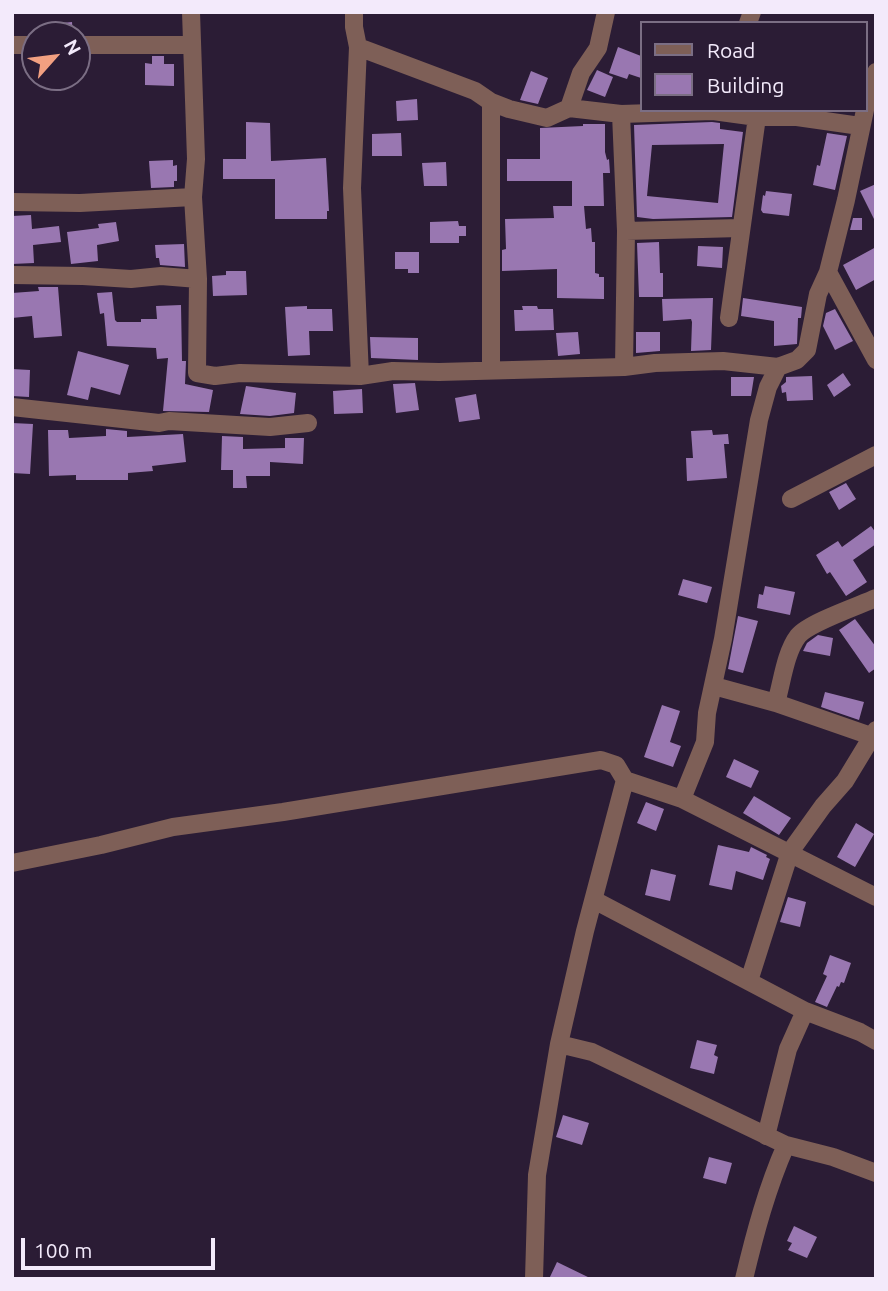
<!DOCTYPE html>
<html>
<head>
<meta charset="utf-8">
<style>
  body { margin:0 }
  #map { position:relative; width:888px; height:1291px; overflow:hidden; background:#2b1c35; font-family:Ubuntu,sans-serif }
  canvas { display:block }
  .frame { position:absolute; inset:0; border:14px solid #f3eafb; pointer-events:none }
  .legend { position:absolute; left:640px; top:21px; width:228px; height:91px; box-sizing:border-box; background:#2b1c35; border:2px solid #7b6e84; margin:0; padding:9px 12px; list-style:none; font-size:21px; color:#f3eafb }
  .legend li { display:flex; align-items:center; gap:14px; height:35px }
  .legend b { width:35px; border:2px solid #7b6e84 }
  .north { position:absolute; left:21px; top:21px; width:70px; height:70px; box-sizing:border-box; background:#2b1c35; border:2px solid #7b6e84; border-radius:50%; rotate:62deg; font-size:19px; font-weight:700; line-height:28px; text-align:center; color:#f3eafb }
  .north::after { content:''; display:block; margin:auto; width:24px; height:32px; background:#f2a081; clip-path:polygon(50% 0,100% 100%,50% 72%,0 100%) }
  .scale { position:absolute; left:21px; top:1238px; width:194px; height:32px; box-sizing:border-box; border:4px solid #f3eafb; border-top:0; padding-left:9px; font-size:21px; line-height:24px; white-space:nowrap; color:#f3eafb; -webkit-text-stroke:5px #2b1c35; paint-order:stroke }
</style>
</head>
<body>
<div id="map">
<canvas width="888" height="1291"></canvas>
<div class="frame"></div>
<ul class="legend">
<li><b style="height:9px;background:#7e5f57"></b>Road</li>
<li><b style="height:19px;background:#9977b1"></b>Building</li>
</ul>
<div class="north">N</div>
<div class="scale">100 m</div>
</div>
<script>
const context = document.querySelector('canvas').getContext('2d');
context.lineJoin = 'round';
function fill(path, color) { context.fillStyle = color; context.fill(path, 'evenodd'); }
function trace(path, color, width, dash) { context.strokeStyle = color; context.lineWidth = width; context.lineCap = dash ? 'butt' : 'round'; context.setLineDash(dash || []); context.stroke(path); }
fill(new Path2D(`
  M72,22l1,13h-10l-1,-12z
  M618,47l23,9v22l-12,-4 -2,5 -18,-6z
  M152,56h12v8h10v22l-29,-1v-22l7,1z
  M597,70l16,7 -8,20 -18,-7z
  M531,71l17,7 -10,26 -18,-4z
  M417,99l1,21 -21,1 -1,-20z
  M246,122l24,1 1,38 55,-3 3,53h-2v8h-52v-40h-52v-20h23z
  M712,122l8,1v6l23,3 -11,85 -79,2 -16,-2 -3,-92zM724,144l-6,59 -71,-7 5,-51z
  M583,124h22v28l2,8 2,-1 1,14h-7l1,33h-20l2,23 5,-1 1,14h3v31l4,1v3h5v22l-47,-1v-29l-55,2v-21l4,-1 -1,-30 49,-1 -1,-12h19v-25h-65v-22h33v-31l43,-2z
  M401,133l1,23h-30v-22z
  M827,133l20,3 -12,54 -22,-5 4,-20 3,1z
  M173,160v6l4,-1v16h-3v6l-23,1 -2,-27z
  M446,162l1,24h-23l-2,-23z
  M876,184v39l-16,-32z
  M766,191l26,3 -3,22 -26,-3 -2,-3 2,-15 2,1z
  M31,215l1,14 27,-3 2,16 -28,3 1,18 -22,1v-48z
  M853,218h9v12h-12z
  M458,221l1,5h7v10h-7v7h-29v-21z
  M116,222l3,19 -22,4 1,16 -27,3 -4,-32 32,-4 -1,-4z
  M659,242l1,31h3v24h-24l-2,-54z
  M184,244l1,23 -25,-2 -1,-7h-3l-1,-13z
  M698,246l25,1 -1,21 -25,-2z
  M876,247v32l-20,11 -13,-25z
  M395,252h24v21h-11v-4h-13z
  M226,271h20l1,24 -34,1 -1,-20 14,-1z
  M38,287h20l4,49 -28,2 -2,-22 -20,2v-25l27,-2z
  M112,292l3,28 2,2h24v-3h16l-1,-13 25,-1 1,56h4l-1,23 28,6 -4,22 -46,-1 5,-53 -11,1 -1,-11 -49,-2 -3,-33 -4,1 -3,-21z
  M713,298l-2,52 -20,1 1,-29 -1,-3 -28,2 -1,-22z
  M743,298l59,9 -1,11h-3l-1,26 -23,2v-25l-33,-5z
  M307,306v3h25l1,22h-24l1,24 -22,1 -3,-49z
  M522,306h15l1,3h15l1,21 -39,1 -1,-21h9z
  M835,309l18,32 -18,9 -12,-24 3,-13z
  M578,332l2,22 -22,2 -2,-23z
  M636,332h24v19l-24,2z
  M370,337l48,1v22l-47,-2z
  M78,351l51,14 -9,30 -29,-8 -3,13 -21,-5z
  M12,369l18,1 -1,27 -17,-1z
  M843,373l8,12 -17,12 -7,-12z
  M812,376l1,24 -26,1 -1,-9 -4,1 -1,-7 5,-4v-5z
  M731,377h23l-3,19h-20z
  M415,383l4,27 -23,3 -3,-29z
  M246,386l50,7 -2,20 -24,3 -30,-2z
  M362,389l1,24 -29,1 -1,-23z
  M476,394l4,25 -21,3 -4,-24z
  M12,423l21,1 -3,50 -18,-1z
  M106,429l21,2v6l56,-3 3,28 -34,4 1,5 -25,2v7h-52v-5l-27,1 -1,-46h20l1,8 37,-2z
  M712,430l1,5 15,-1 1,10h-5l3,34 -40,3 -1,-23h7l-2,-27z
  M222,436l21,1v12l42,-1v-10h19l-1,26 -33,-2v14h-24l1,12h-14v-18h-12z
  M846,483l10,16 -17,11 -10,-18z
  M871,526l5,7v11l-23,16 14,22 -21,14 -16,-24 -3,2 -11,-19 22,-14 4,6z
  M683,579l29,8 -5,16 -29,-8z
  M765,586l30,6 -5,23 -33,-7 2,-14 4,1z
  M738,616l20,5 -15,52 -15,-4z
  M855,619l21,28v21l-7,5 -30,-43z
  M818,635l15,3 -3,18 -27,-5 4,-8z
  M825,692l39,10 -5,18 -38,-13z
  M662,705l18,6 -10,31 11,4 -8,21 -29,-10z
  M734,759l25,12 -8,17 -25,-11z
  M754,796l37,22 -12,17 -36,-22z
  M646,802l18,7 -8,22 -19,-8z
  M856,823l18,11 -19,33 -18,-10z
  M718,845l31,7 2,-5 16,8 -1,2 4,2 -7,21 -27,-9 -4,19 -23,-5z
  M651,869l25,6 -6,26 -25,-6z
  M788,897l18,5 -6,25 -20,-5z
  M830,955l21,8 -7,20 -3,-1 -2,5 -2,-1 -10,21 -12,-5 12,-26 -4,-2z
  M697,1040l20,5 -3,10 4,2 -4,17 -24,-6z
  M563,1115l26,8 -7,22 -26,-8z
  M709,1157l23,6 -6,21 -23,-6z
  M794,1226l23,11 -10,21 -19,-8 4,-7 -5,-2z
  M557,1262l35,17h-43z`), '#9977b1');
trace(new Path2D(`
  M191,12l5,147 -3,38 5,82 -1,94 18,3 25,-3 120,3 33,-5 46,1 185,-5 31,-4 68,-2 55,6
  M354,12v15l4,20 -6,141 8,188
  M748,23l4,-11
  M12,45h23
  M77,45h114
  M358,47l117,44 16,11 18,7 38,9 22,-10 52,6 92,-3 44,6h40l63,9
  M491,102v267
  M569,108l12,-35 17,-25 8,-36
  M865,109l11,-37
  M621,114l5,117 -2,136
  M12,202l68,1 113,-6
  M626,231l114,-3
  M828,272l48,88
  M12,275l71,1 48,3 30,-3 37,3
  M729,318l28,-201
  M12,407l147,16 10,-2 101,6 38,-4
  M791,499l85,-44
  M714,686l62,17 95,33
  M776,703c6,-20 9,-50 22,-67 10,-13 60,-30 78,-38
  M682,799l23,-57 2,-29 16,-74 36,-219 9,-33 10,-20 19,-7 10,-10 11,-56 10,-22 18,-72 19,-90
  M12,863l89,-18 72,-18 110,-15 318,-52 15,5 9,15 57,19 194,98
  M594,900l211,111 55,21 16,9
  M749,981l41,-129 33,-46 22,-25 31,-51
  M559,1044l33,8 194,93 47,12 43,16
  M766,1136l22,-87 17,-38
  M534,1279l3,-104 22,-131 26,-113 40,-151
  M744,1279c11,-46 23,-91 42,-134`), '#7e5f57', 18);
</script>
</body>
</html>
